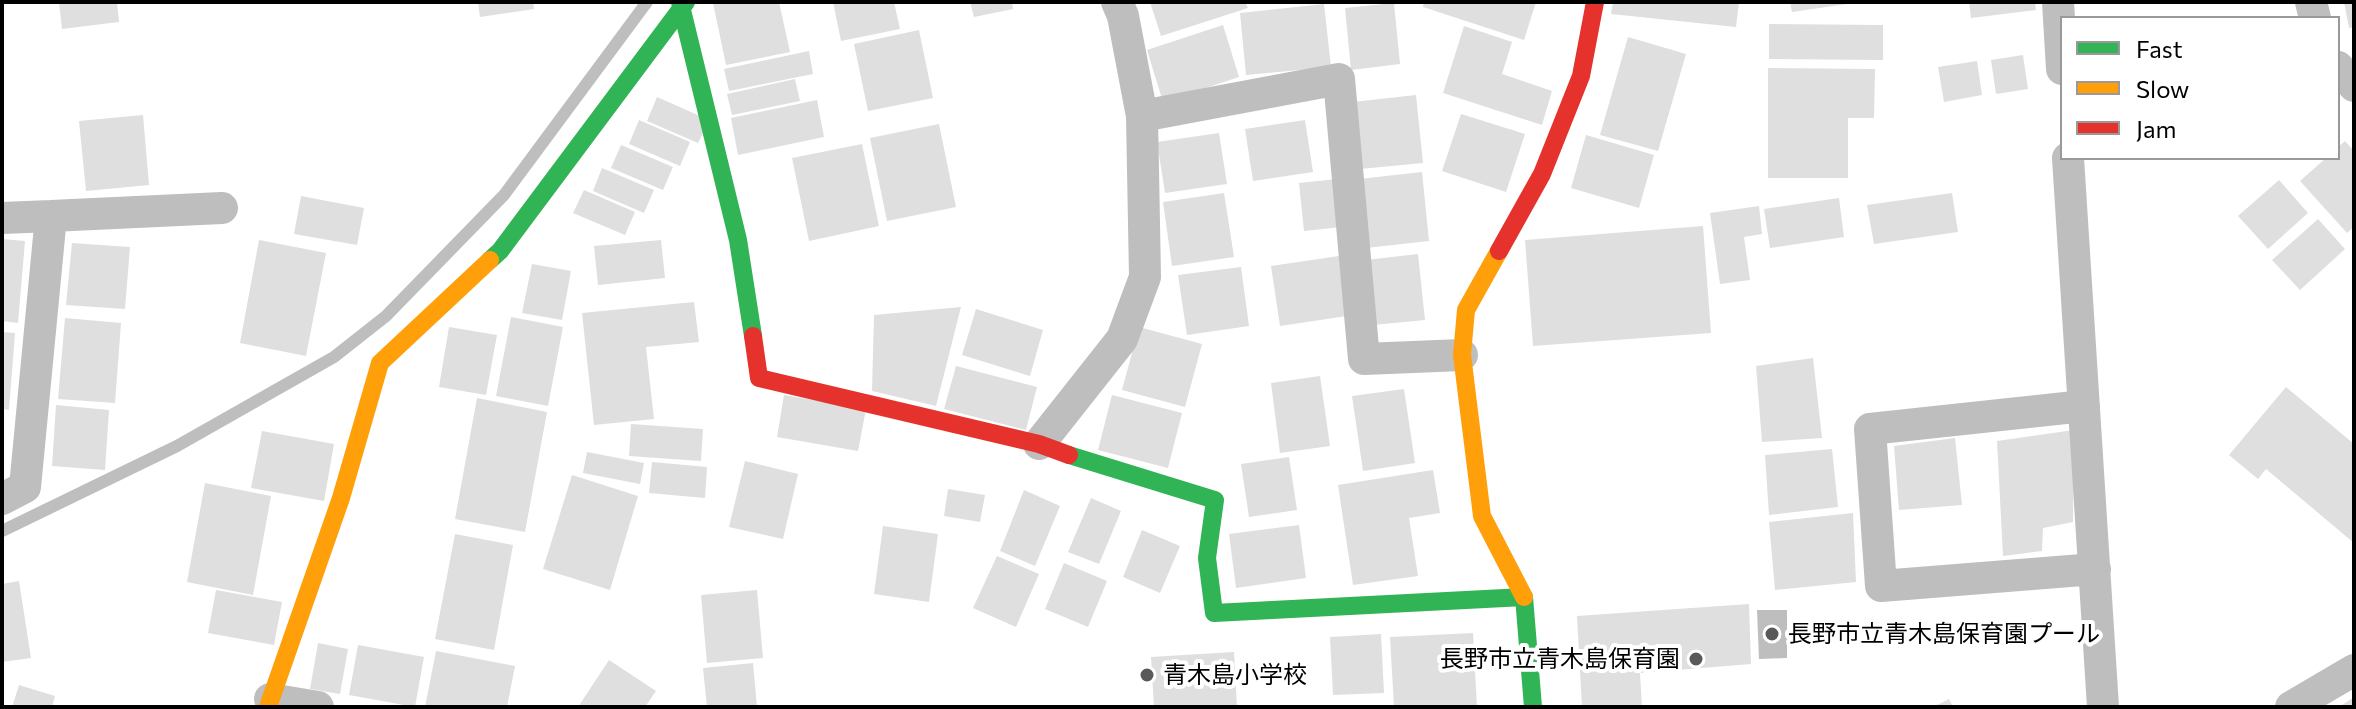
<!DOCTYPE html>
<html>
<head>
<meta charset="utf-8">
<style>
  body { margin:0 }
  #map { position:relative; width:2356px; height:709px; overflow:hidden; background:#fff; font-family:Commissioner,sans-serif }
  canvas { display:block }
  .frame { position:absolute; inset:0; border:4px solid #000; pointer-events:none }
  .legend { position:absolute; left:2060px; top:16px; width:280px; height:144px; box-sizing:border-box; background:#fff; border:2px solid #999; margin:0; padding:10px 14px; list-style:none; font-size:24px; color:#000 }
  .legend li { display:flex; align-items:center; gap:16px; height:40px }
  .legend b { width:40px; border:2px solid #999 }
</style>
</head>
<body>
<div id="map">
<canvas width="2356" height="709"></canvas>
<div class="frame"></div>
<ul class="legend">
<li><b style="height:10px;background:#30b455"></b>Fast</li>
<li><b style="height:10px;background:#ff9f0a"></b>Slow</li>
<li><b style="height:10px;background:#e5322d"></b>Jam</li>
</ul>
</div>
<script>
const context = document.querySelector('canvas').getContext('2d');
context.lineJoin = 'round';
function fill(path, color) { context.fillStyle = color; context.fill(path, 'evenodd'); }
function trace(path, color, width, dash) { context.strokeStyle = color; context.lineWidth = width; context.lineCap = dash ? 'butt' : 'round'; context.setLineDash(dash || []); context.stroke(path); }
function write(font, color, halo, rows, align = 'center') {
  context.font = font + ' Commissioner,"Noto Sans JP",sans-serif'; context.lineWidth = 8; context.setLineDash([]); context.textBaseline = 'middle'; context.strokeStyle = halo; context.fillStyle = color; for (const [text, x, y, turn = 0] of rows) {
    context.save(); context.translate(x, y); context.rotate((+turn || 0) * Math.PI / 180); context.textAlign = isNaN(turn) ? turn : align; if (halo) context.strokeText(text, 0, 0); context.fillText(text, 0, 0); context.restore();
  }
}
fill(new Path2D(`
  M1757,610h30v48l-28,1z`), '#bebebe');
trace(new Path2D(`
  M2,531l175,-85 157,-89 52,-41 118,-121 143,-193`), '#bebebe', 12);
fill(new Path2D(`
  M59,2h58l2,20 -57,7z
  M478,2h55l1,7 -54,8z
  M779,2l11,50 -64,13 -13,-62z
  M833,2h61l6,27 -59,12z
  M970,2h42l1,7 -39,8z
  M1150,2h95l3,6 -87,28z
  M1424,2h112l-12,38 -101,-33z
  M1613,2h126l-3,25 -125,-13z
  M1790,2h57v2l-55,8z
  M1969,2h66l1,8 -65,8z
  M2344,2h10v25l-5,1z
  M1394,3l6,61 -49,6 -6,-62z
  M1324,4l7,63 -85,8 -6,-62z
  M1769,24l114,1v35l-114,-1z
  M1223,25l16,52 -76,25 -16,-52z
  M1464,26l48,16 -10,32 50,17 -10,34 -99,-32z
  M919,30l14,68 -65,13 -14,-67z
  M1628,37l58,17 -28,97 -58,-16z
  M809,51l4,23 -84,17 -5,-22z
  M2023,55l5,34 -32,5 -5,-34z
  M1977,61l5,34 -38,7 -6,-35z
  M1768,68l107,1 -1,49h-26v60h-80z
  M795,79l5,22 -68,14 -5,-21z
  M1416,95l7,68 -63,6 -7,-67z
  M657,97l52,23 -11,23 -51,-22z
  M817,100l7,37 -86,18 -7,-37z
  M1461,114l64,20 -19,58 -64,-21z
  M143,115l6,70 -63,6 -7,-70z
  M639,120l51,22 -10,24 -51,-22z
  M1305,120l8,52 -60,9 -8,-52z
  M939,124l17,83 -69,14 -17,-83z
  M1219,133l8,51 -62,9 -8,-51z
  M1586,135l68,20 -15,53 -68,-20z
  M2345,141l9,10v76l-7,6 -47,-52 26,-23h12v-11z
  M862,144l17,82 -70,15 -17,-83z
  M621,145l52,22 -10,23 -52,-22z
  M602,168l52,22 -10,23 -51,-22z
  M1422,172l7,69 -63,7 -7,-69z
  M1337,179l5,48 -38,4 -5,-48z
  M2279,180l29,33 -40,36 -30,-33z
  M584,190l51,22 -10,23 -52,-22z
  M1224,193l10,64 -62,9 -9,-64z
  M1952,193l6,39 -84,12 -7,-39z
  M301,196l63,12 -7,37 -63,-11z
  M1839,198l5,39 -74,11 -6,-39z
  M1759,206l3,28 -18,3 6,43 -30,4 -10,-71z
  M2318,219l27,30 -45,41 -28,-30z
  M1703,226l8,107 -178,13 -8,-106z
  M2,239l23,2 -7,82 -16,-2z
  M259,240l67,13 -20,103 -66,-13z
  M661,240l4,38 -67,7 -4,-39z
  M72,243l58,4 -5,62 -59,-4z
  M1418,254l7,66 -52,5 -7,-65z
  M1339,256l8,60 -67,10 -9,-60z
  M532,264l39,7 -9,49 -40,-7z
  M1241,267l8,59 -62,9 -9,-60z
  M694,302l5,40 -53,5 8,72 -60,6 -12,-112z
  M961,307l-25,99 -64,-15 2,-76z
  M976,309l67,21 -13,46 -68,-21z
  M511,317l52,10 -15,79 -52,-10z
  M65,318l56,5 -6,80 -57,-4z
  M449,327l48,8 -11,60 -47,-8z
  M1139,327l63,17 -17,63 -63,-17z
  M2,332l13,1 -6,77 -7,-1z
  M1813,358l9,80 -60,4 -6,-76z
  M956,366l81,21 -11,43 -82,-21z
  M1320,376l10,70 -50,7 -9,-70z
  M2286,387l68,57v99l-88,-74 -8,10 -29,-24z
  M1404,389l11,74 -52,8 -11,-75z
  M784,395l82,14 -8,42 -81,-14z
  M1112,395l70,18 -14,55 -70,-18z
  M477,398l70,14 -22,120 -70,-13z
  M56,405l53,5 -4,60 -53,-4z
  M631,424l72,5 -2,32 -72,-5z
  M2074,430l-1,92 -30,6 -1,23 -39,5 -6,-115z
  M262,431l72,13 -10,57 -73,-13z
  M1955,438l7,67 -63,5 -5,-64z
  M1832,449l6,58 -69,8 -4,-60z
  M587,452l57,11 -4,21 -57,-11z
  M1289,457l8,53 -48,7 -8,-53z
  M745,461l53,13 -15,65 -54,-12z
  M652,462l55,5 -2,31 -56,-5z
  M1433,470l7,43 -31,5 9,58 -65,9 -15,-100z
  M572,475l66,21 -28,94 -67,-21z
  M205,483l66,13 -18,99 -66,-13z
  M948,489l37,6 -5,27 -36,-6z
  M1024,490l36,16 -25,60 -35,-15z
  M1091,498l30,13 -22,53 -31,-12z
  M1853,513l3,69 -81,8 -6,-68z
  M1299,525l7,53 -70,10 -7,-54z
  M883,526l55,8 -9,68 -55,-8z
  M1142,530l38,16 -20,47 -37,-16z
  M455,534l58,11 -19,105 -59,-11z
  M997,556l42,18 -23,53 -43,-19z
  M1064,563l43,18 -19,46 -43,-18z
  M19,581l12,77 -29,4v-78z
  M216,590l66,12 -8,43 -66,-12z
  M757,590l6,68 -56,5 -6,-68z
  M1749,604l2,60 -111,9 2,34h-60l-5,-91z
  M1473,633l4,74h-83l-4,-70z
  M1381,634l3,59 -51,2 -3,-58z
  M318,643l30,6 -8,45 -30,-5z
  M358,645l66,12 -9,50 -66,-12z
  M436,651l79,15 -8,41h-82z
  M1234,652l3,55h-83l-3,-50z
  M609,660l47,31 -11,16h-67z
  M753,663l4,44h-50l-4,-39z
  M19,685l36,11 -3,11h-40z
  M2354,697v10h-15z
  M1949,699l4,8h-20z`), '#dfdfdf');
trace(new Path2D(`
  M2058,2l4,67
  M2311,2l4,16
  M2338,67l16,19
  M1142,116l197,-37 25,280 98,-4
  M2068,158l35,549
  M51,216l171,-8
  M2,218l49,-2 -26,271 -23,12
  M2084,406l-214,23 11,157 214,-17
  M1039,444l83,-105 23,-62 -3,-161 -19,-100 -6,-14
  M270,699l48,8
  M2291,707l63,-37`), '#bebebe', 32);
trace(new Path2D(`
  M680,2l58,238 15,96
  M490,260l10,-9 186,-249
  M1069,455l146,45 -8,58 7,55 310,-16 9,110`), '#30b455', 18);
trace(new Path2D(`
  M1499,251l-33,59 -4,45 20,161 42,81
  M268,707l73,-209 39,-135 110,-103`), '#ff9f0a', 18);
trace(new Path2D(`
  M1499,251l43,-77 39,-98 14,-74
  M753,336l6,42 280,66 30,11`), '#e5322d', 18);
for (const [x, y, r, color] of [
  [1772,634,8,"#595959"],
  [1696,659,8,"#595959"],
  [1147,675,8,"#595959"]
]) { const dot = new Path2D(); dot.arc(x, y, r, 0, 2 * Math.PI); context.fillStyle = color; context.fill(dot); trace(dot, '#fff', 3); }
write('24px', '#000', '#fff', [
  ["長野市立青木島保育園プール",1788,634],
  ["長野市立青木島保育園",1680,659,"right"],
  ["青木島小学校",1163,675]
], 'left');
</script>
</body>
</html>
